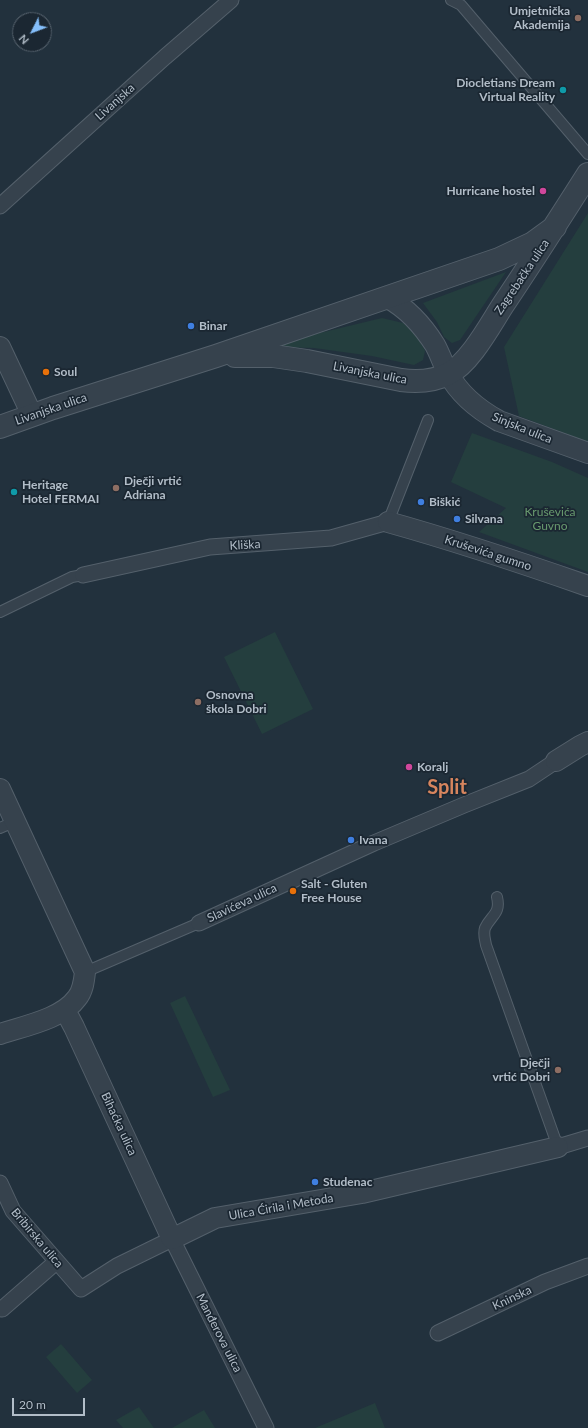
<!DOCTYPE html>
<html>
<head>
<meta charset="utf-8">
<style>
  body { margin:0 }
  #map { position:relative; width:588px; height:1428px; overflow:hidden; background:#22313d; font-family:Lato,sans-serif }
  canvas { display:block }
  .north { position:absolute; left:12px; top:12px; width:40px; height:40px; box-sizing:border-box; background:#1b2732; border:1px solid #57636e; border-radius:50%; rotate:228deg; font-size:11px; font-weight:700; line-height:16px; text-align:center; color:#b2bdc8 }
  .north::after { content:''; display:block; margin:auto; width:14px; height:18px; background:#85bffb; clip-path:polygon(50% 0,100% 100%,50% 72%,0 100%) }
  .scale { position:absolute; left:12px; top:1398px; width:73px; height:18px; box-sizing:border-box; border:2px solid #b2bdc8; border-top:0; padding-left:5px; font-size:12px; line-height:14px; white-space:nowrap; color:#b2bdc8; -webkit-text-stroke:3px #1b2732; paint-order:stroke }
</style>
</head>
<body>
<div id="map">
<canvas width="588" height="1428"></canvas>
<div class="north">N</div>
<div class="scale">20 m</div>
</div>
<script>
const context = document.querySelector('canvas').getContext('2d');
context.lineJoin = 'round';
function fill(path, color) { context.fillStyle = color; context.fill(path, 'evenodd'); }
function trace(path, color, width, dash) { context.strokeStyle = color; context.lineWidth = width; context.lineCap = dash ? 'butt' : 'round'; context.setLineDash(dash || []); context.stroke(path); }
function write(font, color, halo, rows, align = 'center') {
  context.font = font + ' Lato,sans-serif'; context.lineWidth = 3.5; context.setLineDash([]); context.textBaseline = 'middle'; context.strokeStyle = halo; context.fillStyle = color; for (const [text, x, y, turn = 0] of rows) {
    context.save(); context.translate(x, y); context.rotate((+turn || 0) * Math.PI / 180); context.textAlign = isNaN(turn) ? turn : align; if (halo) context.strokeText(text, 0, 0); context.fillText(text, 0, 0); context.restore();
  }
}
fill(new Path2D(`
  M588,213v229l-69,-26 -15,-69z
  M506,272l-46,68 -8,3 -8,-6 -7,-15 -14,-19z
  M382,318l21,5 13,11 9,17 -2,9 -9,5 -42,-9 -58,-8 -39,-1 -1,-3z
  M472,433l80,29 36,16v94l-109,-40 27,-24 -55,-26z
  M275,632l38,77 -51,25 -38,-77z
  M185,996l45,94 -17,7 -43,-94z
  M61,1344l31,36 -15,13 -31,-36z
  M375,1403l10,25h-70z
  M139,1407l15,21h-31l-7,-8z
  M204,1410l11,18h-43z`), '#243e3e');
const service = new Path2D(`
  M451,0l10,5 127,149
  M388,522l40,-102
  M0,612l72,-35 11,-2
  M0,828l16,-7
  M497,897c4,17 -6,18 -12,31 -2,6 0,11 1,17l72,202
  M85,972l114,-49`);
const pedestrian = new Path2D(`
  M0,206l165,-149 66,-57
  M83,575l127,-28 121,-9 57,-16
  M199,923l175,-80 90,-38 65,-26 27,-18
  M558,1147l30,-9
  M0,1183l13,28 68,78 36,-23 55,-27 94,189
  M2,1309l54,-47
  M438,1333l107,-51 43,-16`);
const minor = new Path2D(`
  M388,298c20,11 35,28 47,47 5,9 8,19 13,28 11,21 31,37 51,48l89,32
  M0,347l32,68
  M388,522c68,19 134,41 200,64
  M556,761l24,-15 8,-4
  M0,789l85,183c-1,9 -2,19 -8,26 -15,21 -53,28 -77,36
  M65,1010l9,17 98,212 43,-21 147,-25 196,-46`);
const tertiary = new Path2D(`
  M235,356h38l34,5 94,19c15,2 33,1 47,-6 22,-11 42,-49 55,-69 29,-43 57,-87 85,-131
  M0,427l53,-19 163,-52 283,-97 34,-16 22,-16`);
trace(service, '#54606b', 12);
trace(pedestrian, '#54606b', 17);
trace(minor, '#54606b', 22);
trace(tertiary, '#54606b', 24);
trace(service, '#36424d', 10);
trace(pedestrian, '#36424d', 15);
trace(minor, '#36424d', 20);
trace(tertiary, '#36424d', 22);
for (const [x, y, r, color] of [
  [578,18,4,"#8d6e63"],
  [563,90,4,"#0f9aa8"],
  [543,191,4,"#d1479c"],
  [191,326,4,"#3f7fe0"],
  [46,372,4,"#e8710a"],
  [116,488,4,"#8d6e63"],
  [14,492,4,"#0f9aa8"],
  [421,502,4,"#3f7fe0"],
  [457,519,4,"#3f7fe0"],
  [198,702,4,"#8d6e63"],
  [409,767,4,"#d1479c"],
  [351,840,4,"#3f7fe0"],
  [293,891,4,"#e8710a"],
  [558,1070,4,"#8d6e63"],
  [315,1182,4,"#3f7fe0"]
]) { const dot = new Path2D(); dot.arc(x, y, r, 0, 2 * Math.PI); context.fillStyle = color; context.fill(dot); trace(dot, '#1b2732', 1.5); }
write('bold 12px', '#b2bdc8', '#1b2732', [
  ["Umjetnička",570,11,"right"],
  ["Akademija",570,25,"right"],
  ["Diocletians Dream",555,83,"right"],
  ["Virtual Reality",555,97,"right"],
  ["Hurricane hostel",535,191,"right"],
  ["Binar",199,326],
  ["Soul",54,372],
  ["Dječji vrtić",124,481],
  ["Adriana",124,495],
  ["Heritage",22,485],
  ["Hotel FERMAI",22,499],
  ["Biškić",429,502],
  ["Silvana",465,519],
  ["Osnovna",206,695],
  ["škola Dobri",206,709],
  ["Koralj",417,767],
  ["Ivana",359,840],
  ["Salt - Gluten",301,884],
  ["Free House",301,898],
  ["Dječji",550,1063,"right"],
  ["vrtić Dobri",550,1077,"right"],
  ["Studenac",323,1182]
], 'left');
write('12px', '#b2bdc8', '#1b2732', [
  ["Livanjska",115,102,-42],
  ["Zagrebačka ulica",522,277,-56],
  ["Livanjska ulica",370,373,11],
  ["Livanjska ulica",51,409,-19],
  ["Sinjska ulica",522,428,22],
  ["Kliška",245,545,-3],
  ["Kruševića gumno",488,553,18],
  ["Slavićeva ulica",242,903,-25],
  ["Bihaćka ulica",119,1124,65],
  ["Ulica Ćirila i Metoda",281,1207,-10],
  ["Bribirska ulica",37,1238,50],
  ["Kninska",512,1298,-25],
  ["Manđerova ulica",219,1333,63]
]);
write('12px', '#689a6e', '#1b2732', [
  ["Kruševića",550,512],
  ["Guvno",550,526]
]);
write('bold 20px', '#d7855e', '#1b2732', [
  ["Split",447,788]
]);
</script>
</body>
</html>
